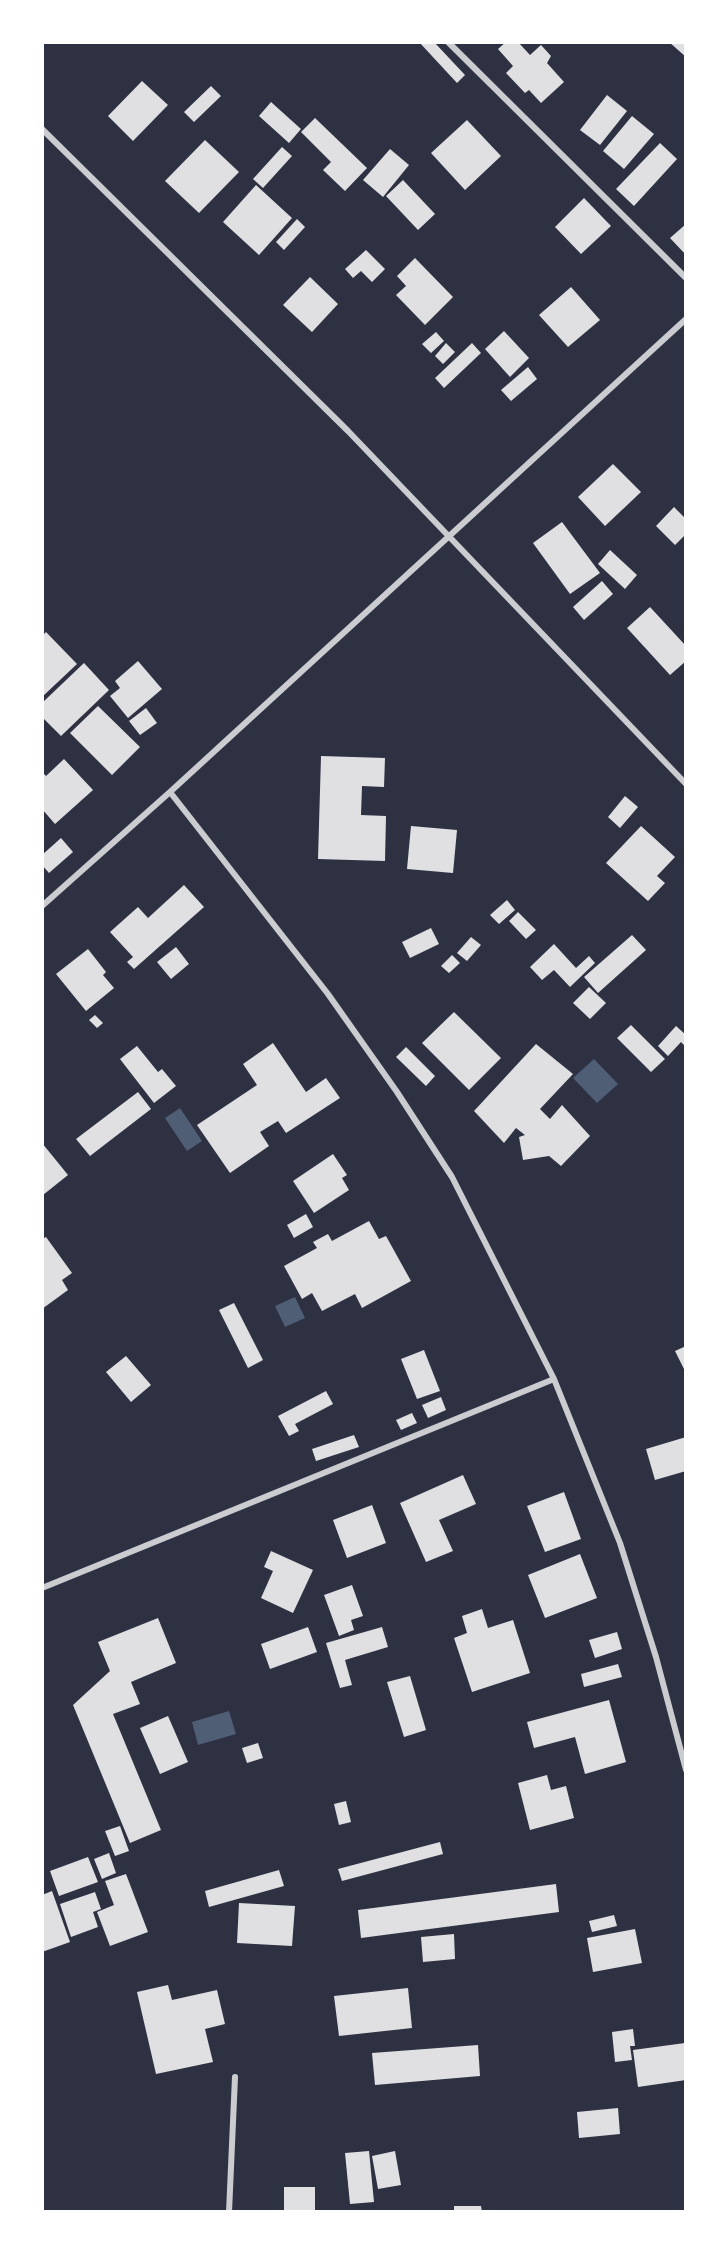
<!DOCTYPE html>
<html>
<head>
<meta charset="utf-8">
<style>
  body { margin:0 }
  #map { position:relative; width:728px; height:2254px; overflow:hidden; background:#2d3142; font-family:Roboto,sans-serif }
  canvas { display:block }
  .frame { position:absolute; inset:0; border:44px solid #fff; pointer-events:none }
</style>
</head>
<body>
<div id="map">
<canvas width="728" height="2254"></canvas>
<div class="frame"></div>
</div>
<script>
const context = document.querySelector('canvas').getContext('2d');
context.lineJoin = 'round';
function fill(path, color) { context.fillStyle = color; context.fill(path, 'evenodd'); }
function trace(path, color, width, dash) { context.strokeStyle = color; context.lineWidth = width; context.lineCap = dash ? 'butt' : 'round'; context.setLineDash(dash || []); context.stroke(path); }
fill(new Path2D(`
  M594,1059l24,25 -21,19 -24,-25z
  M180,1108l22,33 -15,10 -22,-33z
  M295,1297l10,21 -20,9 -10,-21z
  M229,1711l7,23 -38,11 -6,-23z`), '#4f5d75');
fill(new Path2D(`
  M419,42h15l31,33 -8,8z
  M506,42h12l12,13 11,-10 10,11 -4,7 17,19 -23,21 -12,-13 -4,3 -19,-20 7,-7 -15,-17z
  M669,42h17v15z
  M142,81l26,24 -35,36 -25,-25z
  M211,86l10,10 -27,26 -10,-10z
  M607,95l20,16 -27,34 -20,-15z
  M271,102l30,27 -12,14 -30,-27z
  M632,116l22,18 -30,35 -21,-18z
  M315,118l52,50 -22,23 -22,-21 8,-8 -30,-30z
  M467,120l34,36 -36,34 -34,-37z
  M205,140l34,32 -40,41 -34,-32z
  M660,143l17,16 -43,47 -18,-17z
  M282,147l10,9 -29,32 -10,-9z
  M390,149l19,16 -26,32 -20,-17z
  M403,180l32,34 -17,16 -32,-34z
  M256,185l36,33 -33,37 -36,-33z
  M584,198l27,28 -30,28 -26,-27z
  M297,219l8,8 -21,23 -8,-8z
  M686,224v31l-16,-17z
  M366,250l19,19 -13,13 -11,-11 -8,7 -8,-9z
  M415,258l38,39 -28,28 -29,-30 10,-9 -9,-10z
  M310,277l28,27 -26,28 -29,-27z
  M571,287l29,33 -32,27 -29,-32z
  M504,331l25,27 -19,19 -25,-28z
  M436,332l8,9 -13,12 -9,-9z
  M446,343l9,9 -12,12 -8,-8z
  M472,343l9,10 -37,35 -9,-10z
  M528,367l9,12 -26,22 -10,-11z
  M613,464l28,28 -36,34 -27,-29z
  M674,507l12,12v15l-11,11 -19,-19z
  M562,522l38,51 -30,21 -37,-51z
  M610,550l27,25 -12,14 -27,-25z
  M602,581l11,13 -29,26 -11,-13z
  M650,607l36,39v15l-16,14 -43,-47z
  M46,632l31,32 -35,33v-61z
  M138,661l24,28 -34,29 -18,-22 10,-8 -5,-7z
  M84,663l25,27 -48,46 -19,-19v-14z
  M98,706l42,41 -28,28 -42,-42z
  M146,708l11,15 -17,12 -11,-14z
  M321,756l64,2 -1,29 -22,-1 -1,29 25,1 -1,45 -67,-2z
  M64,759l29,31 -38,34 -13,-15v-37l4,4z
  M625,796l13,11 -18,21 -12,-11z
  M411,826l46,4 -4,43 -46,-4z
  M641,826l34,31 -18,19 8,7 -17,18 -42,-38z
  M61,838l12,14 -24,21 -7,-8v-10z
  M184,885l20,22 -70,62 -7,-7 6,-5 -23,-25 28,-25 10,11z
  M507,900l8,10 -16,14 -9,-9z
  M518,912l18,18 -10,9 -17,-18z
  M431,928l8,16 -29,14 -8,-16z
  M632,935l14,15 -48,43 -14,-16z
  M471,937l10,8 -14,16 -10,-8z
  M554,944l22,24 13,-12 6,7 -25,24 -16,-17 -12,10 -12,-13z
  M176,947l13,17 -18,15 -14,-17z
  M88,949l18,23 -3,3 11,13 -28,23 -30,-37z
  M452,955l8,8 -11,10 -8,-7z
  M589,987l17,16 -16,16 -17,-16z
  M454,1012l47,46 -32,32 -47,-47z
  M95,1015l8,8 -6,5 -8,-8z
  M631,1025l34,34 -14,13 -34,-34z
  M676,1026l10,9v12l-5,-5 -13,14 -10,-10z
  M273,1043l33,49 20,-14 14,20 -54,35 -8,-12 -18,11 9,14 -39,27 -33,-48 60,-40 -14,-21z
  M536,1044l37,30 -33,35 10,10 12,-14 28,31 -29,30 -12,-10 -26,4 -4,-23 6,-2 -9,-7 -12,15 -30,-32z
  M137,1046l21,26 4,-3 14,17 -22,17 -34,-44z
  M406,1047l29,29 -9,10 -30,-29z
  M138,1092l13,17 -61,47 -14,-17z
  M42,1143l26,32 -25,20 -1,-1z
  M333,1154l14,21 -5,3 7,12 -35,23 -21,-32z
  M306,1214l7,13 -19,11 -7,-13z
  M369,1221l10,18 7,-3 25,45 -49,27 -7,-14 -33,17 -10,-18 -10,6 -18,-33 33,-18 -4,-6 15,-8 4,7z
  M46,1237l26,36 -10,7 6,10 -26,19v-70z
  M234,1303l29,57 -15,8 -29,-58z
  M686,1346v27l-11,-22z
  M424,1350l16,41 -23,8 -16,-40z
  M126,1356l25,29 -20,17 -25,-30z
  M326,1391l7,13 -38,20 4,7 -10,5 -11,-20z
  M441,1397l5,13 -18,8 -6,-13z
  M412,1413l5,10 -16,7 -5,-10z
  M354,1435l5,12 -43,14 -4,-12z
  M686,1437v34l-31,9 -9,-31z
  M463,1475l13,29 -37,16 14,31 -27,11 -26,-59z
  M564,1492l17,47 -36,13 -18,-46z
  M372,1505l14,38 -39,15 -14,-38z
  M271,1551l42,19 -20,43 -32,-15 12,-27 -9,-4z
  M580,1554l17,44 -52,20 -17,-43z
  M352,1585l11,31 -12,4 3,10 -15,6 -15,-41z
  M482,1609l6,19 25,-8 17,53 -58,19 -18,-54 13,-5 -5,-17z
  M158,1618l18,45 -45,19 9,22 -27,10 48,116 -31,13 -57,-138 37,-34 -12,-29z
  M308,1627l9,25 -47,17 -9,-25z
  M382,1627l6,20 -43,13 7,25 -12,3 -14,-45z
  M617,1632l5,17 -27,9 -6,-18z
  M618,1664l4,13 -38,10 -3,-13z
  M410,1676l16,54 -22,7 -17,-55z
  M609,1700l17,62 -41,12 -10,-37 -41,11 -7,-26z
  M168,1716l20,46 -28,12 -20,-46z
  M258,1743l5,15 -16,5 -5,-15z
  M547,1775l4,15 15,-4 8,32 -44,12 -12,-47z
  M346,1801l5,21 -12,3 -5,-21z
  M120,1826l9,25 -14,5 -10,-25z
  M440,1842l3,12 -101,27 -4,-12z
  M109,1853l7,20 -14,6 -8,-20z
  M88,1857l10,25 -39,14 -9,-25z
  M279,1870l5,16 -75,21 -4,-16z
  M126,1874l22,58 -38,14 -13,-34 17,-7 -9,-24z
  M556,1884l3,28 -198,26 -3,-28z
  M52,1891l18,51 -28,10v-57z
  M95,1892l6,17 -8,3 5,15 -27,10 -11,-33z
  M239,1903l56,3 -3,40 -55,-3z
  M614,1915l3,11 -25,6 -3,-11z
  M635,1929l7,34 -49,9 -6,-34z
  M454,1934l1,25 -32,3 -2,-25z
  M168,1985l4,15 45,-10 8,34 -20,5 8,33 -57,12 -19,-82z
  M408,1988l4,40 -73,8 -5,-40z
  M633,2029l2,17h-5l2,14 -17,2 -3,-30z
  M685,2043l1,37 -48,7 -5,-37z
  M478,2045l2,31 -105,9 -3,-32z
  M618,2108l2,26 -41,4 -2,-26z
  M369,2151l5,51 -24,2 -5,-51z
  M395,2151l6,34 -23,4 -6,-33z
  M284,2187h31v25h-31z
  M454,2206h27l1,6h-28z`), '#e0e0e3');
trace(new Path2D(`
  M448,42l238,236
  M42,129l306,302 338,353
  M170,792l158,202 69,98 55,85 102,202 66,164 36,114 30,113
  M42,906l128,-114 516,-473
  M42,1588l512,-209
  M229,2212l6,-135`), '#caccd0', 6);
</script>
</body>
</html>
